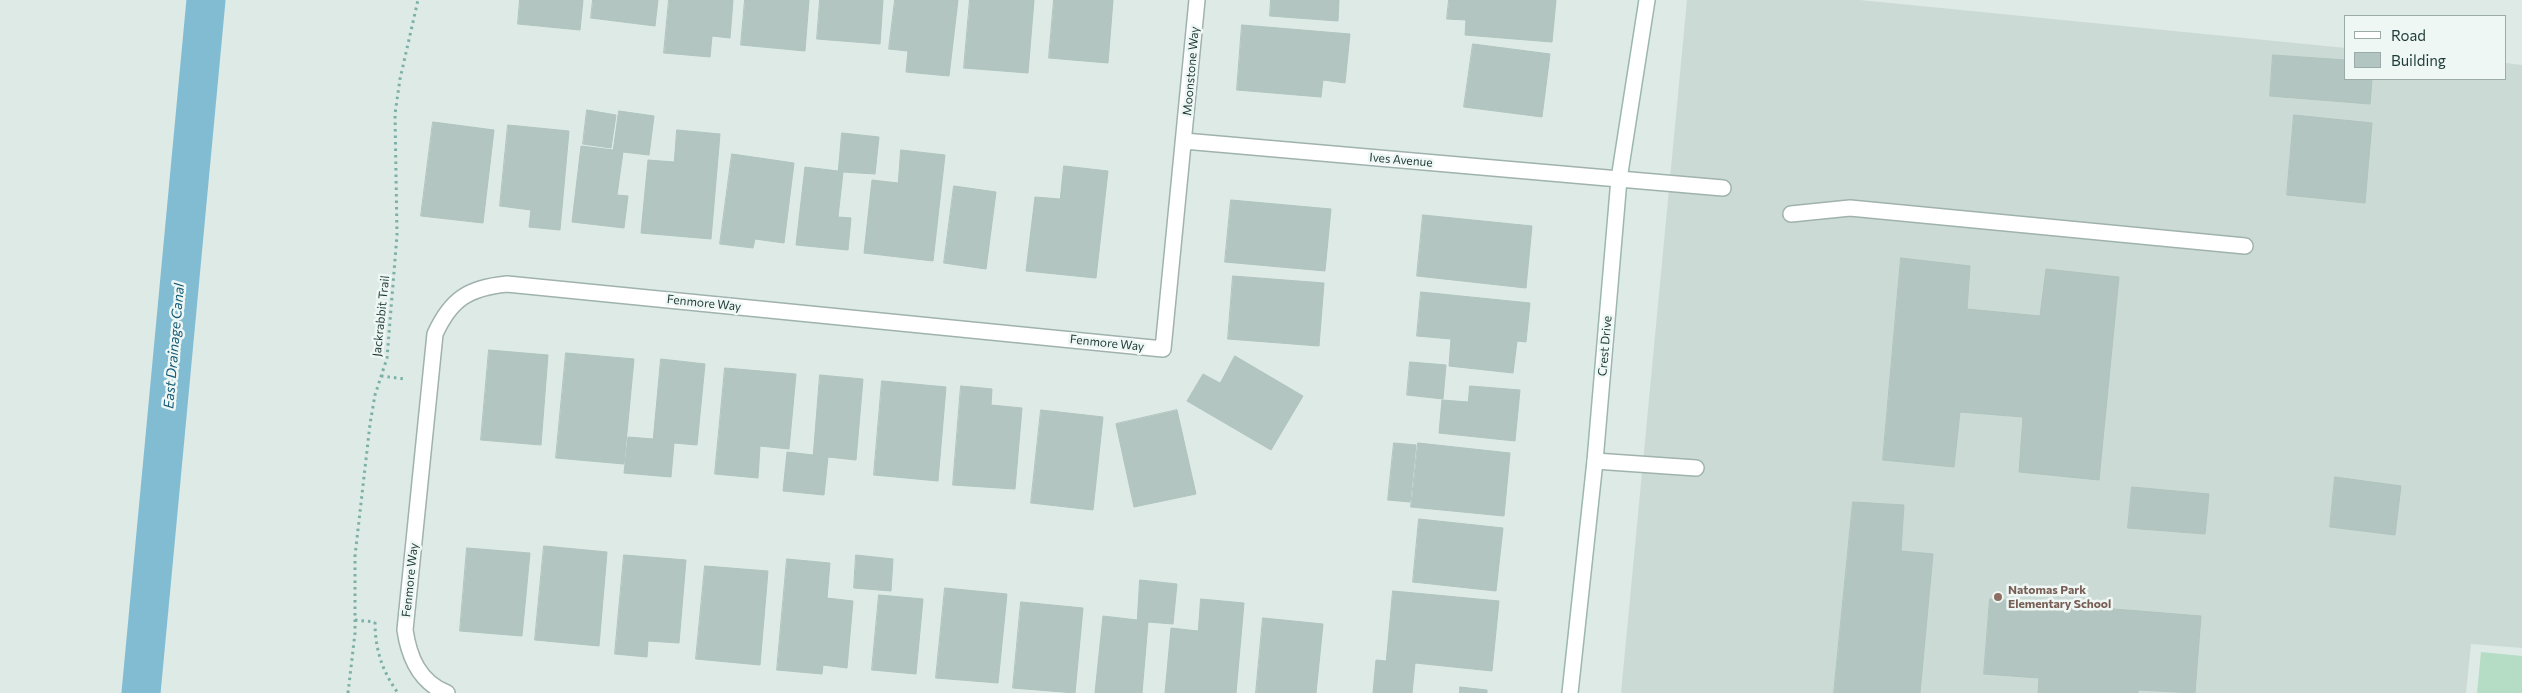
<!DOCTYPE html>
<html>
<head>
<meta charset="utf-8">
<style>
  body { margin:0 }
  #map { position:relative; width:2522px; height:693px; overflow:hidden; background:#ddeae6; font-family:Commissioner,sans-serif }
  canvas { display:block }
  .legend { position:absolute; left:2344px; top:15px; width:162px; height:65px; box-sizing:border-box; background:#eef7f4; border:1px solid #9baba8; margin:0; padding:6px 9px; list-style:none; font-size:15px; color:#1e3a36 }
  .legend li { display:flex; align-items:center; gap:10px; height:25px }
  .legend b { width:25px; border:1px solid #9baba8 }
</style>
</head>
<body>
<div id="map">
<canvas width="2522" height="693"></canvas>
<ul class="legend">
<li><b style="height:6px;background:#fff"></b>Road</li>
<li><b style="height:14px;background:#b3c5c0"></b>Building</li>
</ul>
</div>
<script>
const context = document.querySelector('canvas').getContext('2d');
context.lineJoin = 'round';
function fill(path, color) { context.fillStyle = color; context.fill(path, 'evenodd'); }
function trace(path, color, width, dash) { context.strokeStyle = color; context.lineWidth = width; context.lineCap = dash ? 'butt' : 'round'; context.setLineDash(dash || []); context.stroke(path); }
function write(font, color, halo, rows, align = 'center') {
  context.font = font + ' Commissioner,sans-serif'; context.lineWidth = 5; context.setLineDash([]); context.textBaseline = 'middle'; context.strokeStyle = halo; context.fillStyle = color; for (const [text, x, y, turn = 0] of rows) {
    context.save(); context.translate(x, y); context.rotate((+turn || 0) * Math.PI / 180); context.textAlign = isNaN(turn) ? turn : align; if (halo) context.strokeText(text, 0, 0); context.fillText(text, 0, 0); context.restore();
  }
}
fill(new Path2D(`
  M1687,0h173l486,48v31h160v-16l16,2v583l-51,-4 -5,49h-845z`), '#ccdad5');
fill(new Path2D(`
  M2481,652l41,4v37h-45z`), '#b5ddc5');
trace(new Path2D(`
  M141,693l65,-693`), '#82bcd3', 39);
const building = new Path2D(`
  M520,0h63l-3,30 -62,-6z
  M593,0h65l-3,26 -64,-8z
  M669,0h64l-3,38 -18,-2 -2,21 -46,-4z
  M745,0h64l-4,51 -64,-6z
  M820,0h63l-3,44 -63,-5z
  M895,0h63l-9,76 -43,-4 2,-21 -19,-2z
  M970,0h64l-6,73 -64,-5z
  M1054,0h59l-5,63 -59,-5z
  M1271,0h68l-1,21 -68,-5z
  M1449,0h107l-4,42 -87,-7 1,-15 -19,-1z
  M1242,25l108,9 -5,49 -22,-3 -2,17 -84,-7z
  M1473,44l77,10 -8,63 -78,-10z
  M2273,55l73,5v19h26l-2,25 -100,-8z
  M587,110l29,5 -5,33 -28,-4z
  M619,111l35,5 -5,39 -26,-3 -6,43 11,1 -4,32 -52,-6 9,-76 32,4z
  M2294,115l78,8 -7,80 -78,-8z
  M433,122l61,8 -11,93 -62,-7z
  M508,125l61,6 -9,99 -31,-3 2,-17 -31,-4z
  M677,130l43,4 -9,105 -70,-6 7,-73 26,2z
  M842,133l37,4 -4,37 -32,-2 -5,45 13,1 -3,32 -52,-5 9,-78 33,4z
  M901,150l44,5 -12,106 -69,-8 8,-73 26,3z
  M732,154l62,9 -10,80 -29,-4 -2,9 -33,-4z
  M1064,166l44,5 -12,107 -70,-7 9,-74 25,2z
  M954,186l42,6 -10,77 -42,-6z
  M1231,200l100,9 -6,62 -100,-9z
  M1423,215l109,11 -6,62 -109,-12z
  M1901,258l69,8 -3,43 73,7 6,-47 73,8 -20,203 -80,-8 4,-55 -63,-5 -6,55 -71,-7z
  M1233,276l91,7 -5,63 -91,-7z
  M1421,292l109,11 -4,39 -9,-1 -4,32 -64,-7 2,-27 -34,-3z
  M489,350l59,5 -7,90 -60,-5z
  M566,353l68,6 -10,105 -68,-6z
  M1235,356l68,40 -32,54 -84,-49 16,-27 17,9z
  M661,359l44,5 -8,81 -23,-2 -3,34 -47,-4 4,-36 25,2z
  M1410,362l36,3 -3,34 -36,-4z
  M725,368l71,6 -7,75 -29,-3 -2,32 -43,-4z
  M820,375l43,4 -7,81 -28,-3 -4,38 -41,-4 4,-39 26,3z
  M882,381l64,6 -8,94 -64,-6z
  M961,386l31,3 -1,16 31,3 -7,81 -62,-4z
  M1470,386l50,4 -5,51 -76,-8 3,-33 26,2z
  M1041,410l62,7 -10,93 -62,-7z
  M1177,410l19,84 -62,13 -18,-83z
  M1394,443l22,2 -6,57 -22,-2z
  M1418,443l92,10 -6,63 -93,-9z
  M2335,477l66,9 -6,49 -65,-8z
  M2132,487l77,7 -4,40 -77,-6z
  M1853,502l51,3 -3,46 32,3 -13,139h-86z
  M1419,519l84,9 -7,63 -83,-9z
  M544,546l63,6 -8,94 -64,-6z
  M467,548l63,5 -8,83 -62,-5z
  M624,555l62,5 -7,83 -31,-2 -1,16 -32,-3z
  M856,555l37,4 -2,32 -37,-3z
  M787,559l43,4 -3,35 26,3 -6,67 -24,-3 -1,9 -45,-4z
  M705,566l63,5 -8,94 -64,-6z
  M1140,580l37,4 -4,40 -25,-2 -6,71h-47l8,-77 34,4z
  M945,588l62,6 -9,89 -62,-5z
  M1393,591l106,10 -7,70 -77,-8 -3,30h-39l3,-33 10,1z
  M879,595l44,4 -7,75 -44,-4z
  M1201,599l43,4 -8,90h-71l6,-65 27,3z
  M1990,599l211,17 -6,77 -57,-3v3h-100l1,-15 -55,-4z
  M1021,602l62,6 -8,85 -62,-5z
  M1263,618l60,6 -7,69h-60z
  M1460,687l27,3v3h-27z`);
fill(building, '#b3c5c0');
trace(building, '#b0c4be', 1);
const lane = new Path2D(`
  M1619,179l104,9
  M1791,214l59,-6 395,38
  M1595,461l101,7`);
const street = new Path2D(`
  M1184,141l435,38
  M447,693c-28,-11 -38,-36 -42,-63l30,-296c16,-35 33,-46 72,-50l656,65 34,-349`);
const secondary = new Path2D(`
  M1570,693l25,-232 24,-282 28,-179`);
trace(lane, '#a0b2ae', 18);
trace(street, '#a0b2ae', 18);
trace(secondary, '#9cb6b0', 18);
trace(new Path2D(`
  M381,376l24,3
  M355,620l20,2
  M375,622c0,27 7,49 23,71
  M348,693l7,-60v-77l15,-132 5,-29 12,-37 10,-123 -2,-121 5,-35 18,-79`), '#7cb0a6', 3, [2.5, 4]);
trace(lane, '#fff', 15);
trace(street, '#fff', 15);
trace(secondary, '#fff', 15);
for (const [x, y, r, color] of [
  [1998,597,5,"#8d6e63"]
]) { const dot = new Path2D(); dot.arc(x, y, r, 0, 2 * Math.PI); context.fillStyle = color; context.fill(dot); trace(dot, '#eef7f4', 2); }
write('12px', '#1e3a36', '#eef7f4', [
  ["Moonstone Way",1191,71,-85],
  ["Ives Avenue",1401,160,5],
  ["Fenmore Way",704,303,6],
  ["Jackrabbit Trail",381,316,-84],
  ["Fenmore Way",1107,343,6],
  ["Crest Drive",1605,346,-85],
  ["Fenmore Way",410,580,-84]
]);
write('bold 12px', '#785e54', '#eef7f4', [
  ["Natomas Park",2008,590],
  ["Elementary School",2008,604]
], 'left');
write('italic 14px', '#165b78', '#eef7f4', [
  ["East Drainage Canal",174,346,-85]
]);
</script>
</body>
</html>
